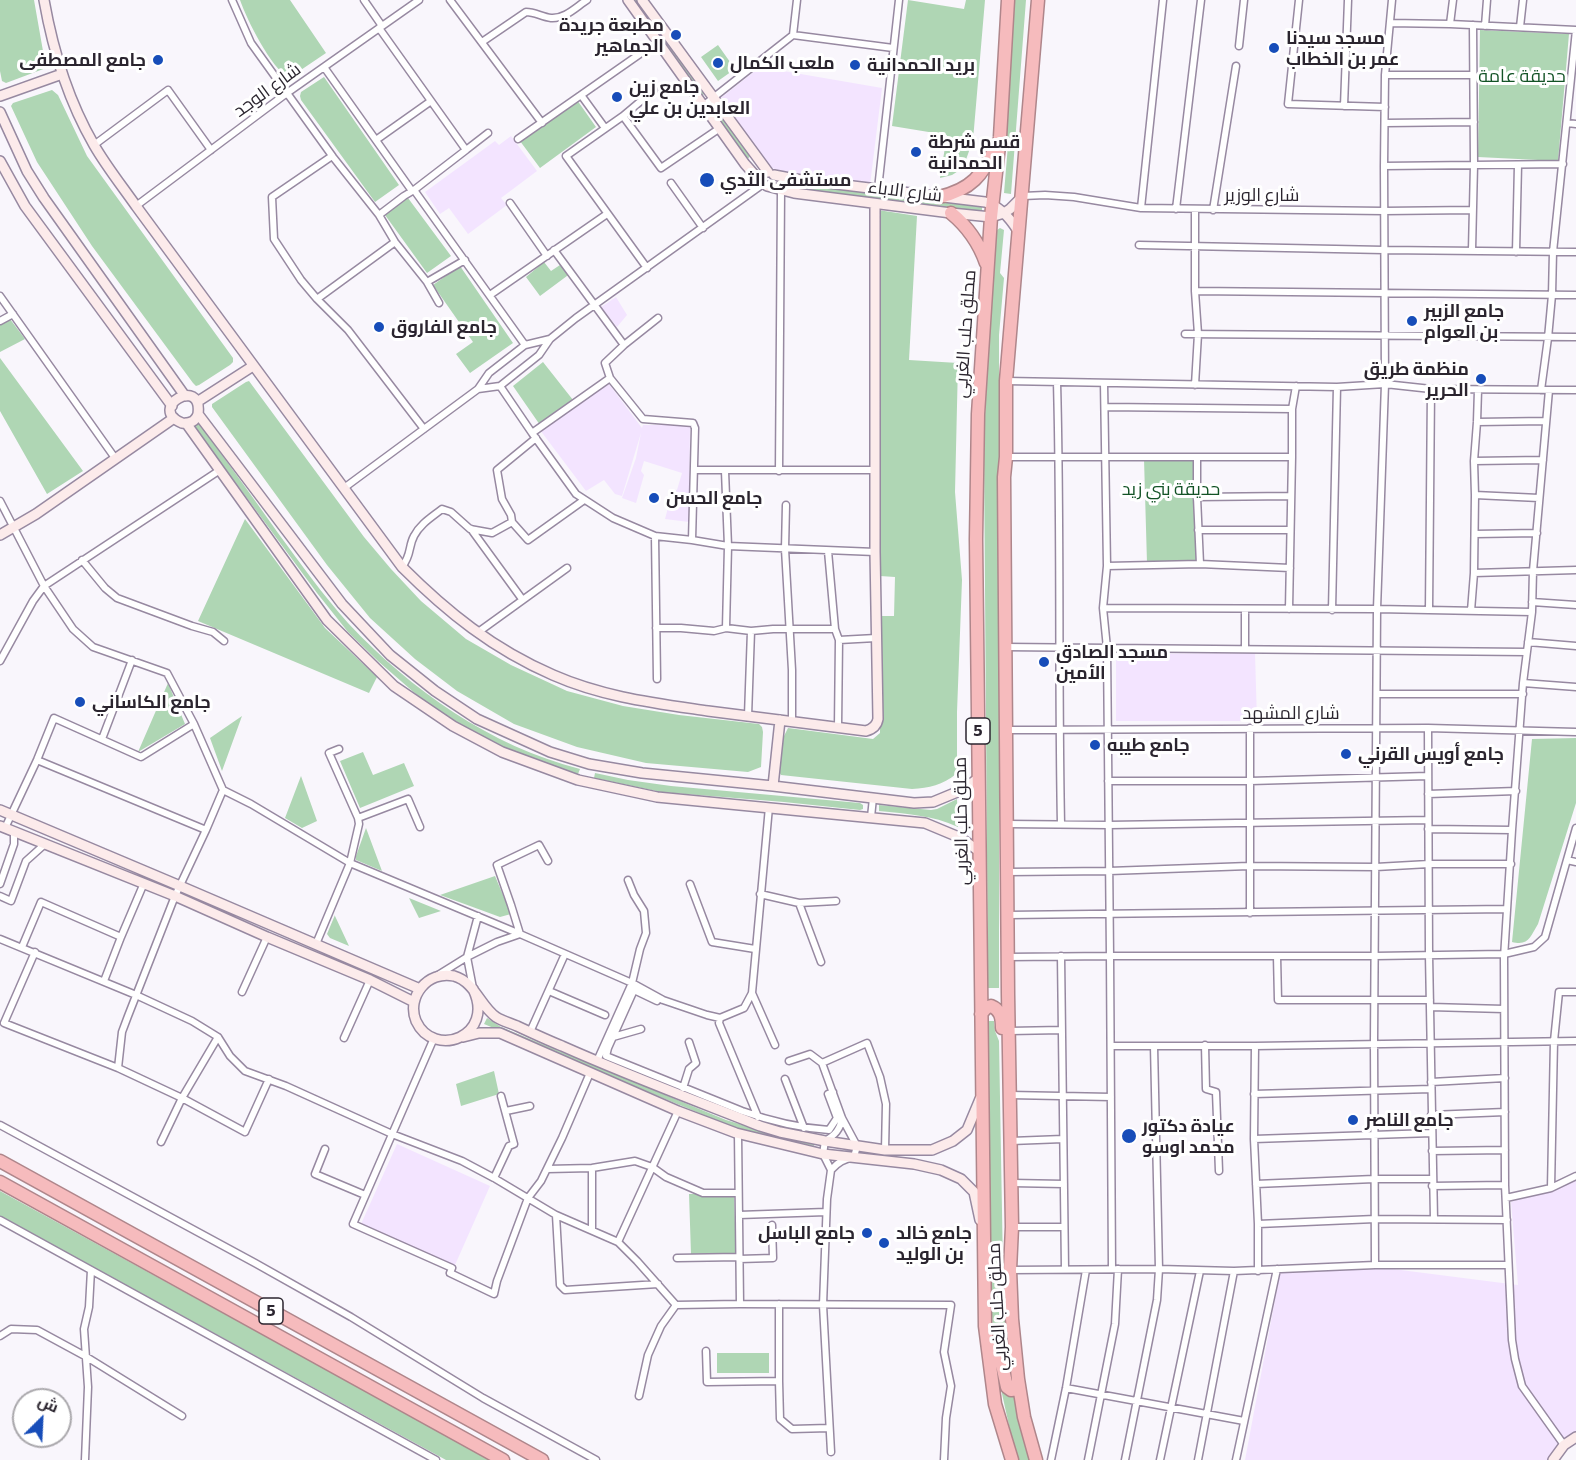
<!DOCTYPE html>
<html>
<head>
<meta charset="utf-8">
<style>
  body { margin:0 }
  #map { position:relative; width:1576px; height:1460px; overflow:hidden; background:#f9f6fc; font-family:Commissioner,Cairo,sans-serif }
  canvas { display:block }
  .north { position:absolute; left:12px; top:1388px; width:60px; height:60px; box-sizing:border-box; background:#fff; border:2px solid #aaa8ac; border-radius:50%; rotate:24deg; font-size:16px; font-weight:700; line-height:24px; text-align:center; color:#2b252f }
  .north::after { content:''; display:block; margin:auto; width:21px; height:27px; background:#174db9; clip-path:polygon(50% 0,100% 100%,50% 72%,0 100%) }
</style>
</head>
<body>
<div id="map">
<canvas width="1576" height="1460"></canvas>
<div class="north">ش</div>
</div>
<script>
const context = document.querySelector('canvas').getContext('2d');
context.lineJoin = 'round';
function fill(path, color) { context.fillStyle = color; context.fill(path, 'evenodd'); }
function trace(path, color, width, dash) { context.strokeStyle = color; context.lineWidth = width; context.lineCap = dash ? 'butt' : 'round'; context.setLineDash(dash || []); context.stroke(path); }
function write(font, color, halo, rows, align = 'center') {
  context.font = font + ' Commissioner,Cairo,sans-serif'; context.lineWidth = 6; context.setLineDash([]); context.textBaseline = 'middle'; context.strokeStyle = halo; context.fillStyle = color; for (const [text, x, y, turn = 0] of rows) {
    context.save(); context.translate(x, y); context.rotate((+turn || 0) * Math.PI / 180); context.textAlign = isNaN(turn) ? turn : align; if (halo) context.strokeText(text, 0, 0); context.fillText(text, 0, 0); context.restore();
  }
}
fill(new Path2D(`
  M760,67l122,21 -12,97 -82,-11 -16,-6 -10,-8 -45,-59z
  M511,136l26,35 -36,27 6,7 -39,29 -19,-26 -9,6 -15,-22 70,-51 4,4z
  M616,297l11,18 -10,12 -16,-20z
  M609,384l33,44 1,-3h47l-1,97 -24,-3 8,-30 4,1 5,-17 -38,-12 -3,10 3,4 -8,28 -14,-5 14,-40 5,-25 -19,63 -7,-2 -11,-14 -18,11 -46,-61z
  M1255,653l2,68h-141v-67z
  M397,1144l93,42 -35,79 -94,-41z
  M1576,1179v254l-22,17 -5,10h-304l35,-187 105,-5 133,17 -7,-83z`), '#f3e4ff');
fill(new Path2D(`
  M0,0h34l12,68 -40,15 -4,-2 -2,-10z
  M240,0h50l36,53 -37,25c-18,-10 -42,-58 -49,-78z
  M631,0h7l67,93 -2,2 -3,-1z
  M908,0l56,9 2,-9h19l-12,140 -10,28 -11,7 -12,3 7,-43 -55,-9z
  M1014,0h12l-15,194 -7,-1 4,-48 -4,-11z
  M1480,30l89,4 -11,127 -80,-4z
  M718,45l17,24 -17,12 -17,-24z
  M324,77l75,108 -24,17 -74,-102 -1,-4 1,-4z
  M52,90l6,5 29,61 146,202v4l-3,3 -31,20 -3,1 -3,-3 -101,-137 -55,-84 -26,-56 2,-3z
  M577,100l19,27 -56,41 -20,-27z
  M711,107h3l36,48 -1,3 -4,-1 -36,-48z
  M797,183l114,16v5l-116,-15z
  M408,198l43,58 -24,17 -42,-58z
  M923,198l59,8v7l-60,-8z
  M878,210l39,6 -8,144 49,3 -3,129 7,88 -5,132v58l-1,4c-13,11 -27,14 -44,15l-131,-14 -2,-3 4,-34 5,-10 85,11 7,-6 -1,-117h15l1,-39 -15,-1 -1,-85z
  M1000,228l4,2 -4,43 4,5 -5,57v653h-11l-4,-533 2,-76 10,-143 1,-6z
  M544,262l7,9 12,-8 8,10 -31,23 -14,-19z
  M460,266l53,77 -43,30 -14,-19 17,-12 -40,-57z
  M10,319l15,20 -25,13v-27z
  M0,358l83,113 -36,23 -47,-83z
  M543,362l30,38 -33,25 -27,-39z
  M249,381l115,156 27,32 30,32 45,38 45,26 56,26 56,15 56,9 80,9 3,3 1,5 -2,35 -13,5 -102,-9 -69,-16 -63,-23 -57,-33 -42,-32 -45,-41 -43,-53 -115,-158v-3l34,-22z
  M198,422c27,37 54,74 80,111 22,30 45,62 70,90 63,67 142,123 232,146l-2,5 -67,-22 -59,-32 -35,-25 -38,-33 -31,-30 -31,-39 -124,-168z
  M1196,458l3,105h-52l-3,-104z
  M245,519l80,109 52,49 -8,16 -171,-72z
  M168,683l17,41 -47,28z
  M242,716l-20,55 -12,-33z
  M1576,738v65l-38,121c-8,13 -9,22 -26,18l20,-203z
  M363,752l10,23 31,-12 10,23 -54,22 -20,-47z
  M595,773l33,7 43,6 189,17 3,2v4l-3,1 -76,-8 -123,-10 -67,-14z
  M301,776l16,45 -15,7 -17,-10z
  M957,799l1,28c-26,-12 -51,-13 -79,-16v-6l52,5 6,-1z
  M366,828l16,43 -26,-11v-4z
  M495,876l16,38 -11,3 -60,-22z
  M409,898l32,13 -22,7z
  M335,915v1l14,30 -19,-8 -3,-4z
  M487,1018l14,9 225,93 51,15 37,8v3l-40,-7 -46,-14 -244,-101z
  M987,1021h7l1,10 4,10 4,227 8,114 -6,-26 -12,-18 -4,-93v-108z
  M494,1071l5,23 -38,12 -5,-22z
  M0,1191l491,269h-45l-446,-244z
  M689,1194h45l2,59 -45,1z
  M769,1353v20h-52v-20z
  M995,1362l19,33 4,25 12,40h-11l-9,-30z`), '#afd6b4');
const street = new Path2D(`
  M232,0l19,43 82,114 46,58 16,27 32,40 12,21
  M364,0l18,26
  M450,0l92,123
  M1299,0l-11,104 97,3
  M1390,23l60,1 126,6
  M1450,24l3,-24
  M1485,26l2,-26
  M1520,27l3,-27
  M379,28l87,122 -52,40
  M793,35l100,13
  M482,42l44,-30c9,0 16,5 25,6 14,1 25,-11 36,-18
  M1239,46l5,-46
  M324,67l88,124
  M1385,75h89
  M581,95l24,33
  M704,105l89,-70 4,-35
  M1344,106l4,-106
  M623,116l38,52 59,-40
  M1385,123l89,-1
  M1567,123l9,1
  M518,139l139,-97
  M376,140l55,-39
  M94,145l74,-55 43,60
  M466,150l22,-17
  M332,156l-60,41 2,42 27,41 16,19 31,31 76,99
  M1384,166l179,-2
  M671,183l32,45
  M878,189l21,-189
  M1023,196l22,-1 29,2 67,11 243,3 88,-1
  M510,203l37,53
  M136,206l151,-113 132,-93
  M1141,208l22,-208
  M1176,209l25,-209
  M1213,210l23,-144
  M379,215l25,-19 10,-6 111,155
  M1139,245l245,5 192,2
  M1472,250l2,-85 -1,-140
  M1516,252l2,-87
  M647,268l-81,-112 57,-40 31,-26
  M427,282l38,-22
  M1195,291l381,4
  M490,295l117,-81
  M0,296l115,162
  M317,299l78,-57
  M0,321l13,-7
  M1185,334l391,3
  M624,345l34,-27
  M610,378l33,41 50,4 2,5 -3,112
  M1006,381l331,6 48,-3 46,5 145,1
  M1057,382c4,147 1,294 4,442
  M1104,383l3,183 -4,42 4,40 3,308 2,313
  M1195,385l3,-51 -3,-43v-81
  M500,386l32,47 44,61 37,24 42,18 37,4 36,6 147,6
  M478,389l22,-3 39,-31 11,-16 26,-21 187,-134
  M1541,390l7,-52 4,-43 1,-43 23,-222
  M1549,390l-16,181 -1,41 -9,71 -11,147 -8,128 1,227 7,155 3,19 7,27 42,59
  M1105,407l187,2
  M1477,422l69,-1
  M532,433l78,-55 -5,-15 19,-18 -70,-95
  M1006,457h286
  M1474,461l69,-1
  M694,470h181
  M725,471l3,75 -2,82
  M779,471l2,-280
  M344,488l134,-99 11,-16 36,-28 25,-6
  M1475,495l64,3
  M1197,497l94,-1
  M0,501l44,85 29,43 20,18 74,26 27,51 29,66 28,14 99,59 170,71 -9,-29 -14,-40 42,-20 9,16
  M786,505l-1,44 7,121v52
  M512,522l-1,-7 -9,-16 -5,-29 39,-32
  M471,529l51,70
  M1198,530h92
  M1475,534l62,-1
  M655,536l2,143
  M828,551l7,78 4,11 -1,87
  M82,560l23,28 12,10 75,28 21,6 11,9
  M1200,564l90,4
  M1107,566l93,-2 -3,-67v-40
  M402,567c10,-13 6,-20 12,-31 6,-12 18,-19 28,-27l9,3 19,17 22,4 20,-11 16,18 56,-40
  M1474,573l102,-3
  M1532,602l44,3
  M1103,608l274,1 155,3
  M1289,609l3,-152v-48l4,-23
  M1332,610l5,-223
  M1429,610l2,-221
  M1471,611l3,-38 1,-78 -1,-34 3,-39 1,-32
  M656,628h25l33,3 12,-3 25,3 22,-2h62
  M477,633l90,-65
  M839,640l37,-2
  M1528,642l48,4
  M1005,647l522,5
  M1245,649v-40
  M0,661l33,-60 11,-15 176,-116
  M1523,683l53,4
  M1377,694h146
  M748,716l3,-85
  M1428,728l1,227 5,264
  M1006,730l422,-2 148,4
  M102,739l30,-79
  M37,760l169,70
  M1108,781h142l178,-5
  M223,790l-17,40 -31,66 -47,120 -6,16 -4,36 64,30 63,34 24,-53
  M1428,794l88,-3
  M871,817l2,-19
  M358,818l50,-19 12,28
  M1007,824l102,1 319,-5
  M5,828l32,-68 17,-42 87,39 53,-33
  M1428,829l84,1
  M1567,860l9,2
  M1007,872l102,-1 140,-5 127,1 53,-3h82
  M0,884l14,-40v-12
  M690,884l22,58 43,7
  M760,894l39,9 37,-2
  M0,896l11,5 15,-40 19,-17
  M799,903l22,59
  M1250,913v-185
  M1008,915l499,-6
  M121,937l23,-54
  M0,939l136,56 56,26 26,16 12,19 15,15 41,15 106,48 70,27 32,17 62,37 62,27 19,19 39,44 64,-1 211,1 -7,47 7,34 -5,32 -2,42
  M316,944l34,-81 9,-39 -1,-6 -29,-65 10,-4
  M22,947l19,-45 80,35 -17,44
  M35,952l-31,71 114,45
  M1061,956l4,313
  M1277,956l1,44h152
  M1008,957l102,-1h265l129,-2 30,-7 11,-10 31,-109
  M438,975l29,-18 11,-41
  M473,988l-6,-31 30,-15 23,-8 112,49 31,17 44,15 13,3 24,-10 8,-15 17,-186
  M549,991l56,24
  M242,992l25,-55
  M752,993l23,52
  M657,1001l-23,-11 -26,58 -2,8 136,55c28,10 57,17 87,19l8,-12 -9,-24 5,-2
  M1430,1007l74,2
  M720,1018l-1,5 39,94
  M1009,1031l53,-1
  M530,1032l35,-78
  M613,1037l28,-8
  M344,1038l26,-58
  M434,1038l-81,186 99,44 -2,5 44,21 3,-13 31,-83 13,-17 21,-43 28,-65
  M1205,1045l1,44 10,3 3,79
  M1111,1046h144l321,-5
  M1255,1046l-1,93 4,85v47
  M597,1061l35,-78 8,-34 6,-16 -2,-22 -10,-16 -6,-15
  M789,1061l21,-7 12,9 20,55 15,28 -3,11c-10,2 -16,5 -23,13
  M822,1063l45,-20 13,34 6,27 -1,46
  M785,1079l19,49
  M1431,1082l74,-4
  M683,1088l6,-19 7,-6 -7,-21
  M1254,1094l177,-5
  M1010,1095l101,2
  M506,1111l24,-5
  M1431,1115l74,-3
  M0,1125l255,138 96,54 132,81 113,62
  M738,1134l2,170
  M1254,1139l178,-6
  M1011,1141l52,-2
  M161,1142l21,-44 36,-61
  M325,1149l-10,25 50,21
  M1432,1151l73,-1
  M592,1168v62
  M547,1169l45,-1 43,-7 17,6 14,10 37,16h35
  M494,1178l15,-32 5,-2 -13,-48
  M1012,1183l52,1
  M1256,1184l118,-5h58
  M1432,1186l73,-1
  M1551,1188l3,-147 5,-49h17
  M1506,1198l45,-10 25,-12
  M556,1215l4,70 5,5 93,-6
  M739,1215l87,-3
  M0,1220l436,240
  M1258,1224l117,-5 132,1
  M1012,1227h52
  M618,1242l60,-131
  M677,1258l62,-1
  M739,1259l34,-1 -1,-33
  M1375,1265l-1,-222 3,-434 8,-225 -1,-218 1,-91 7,-75
  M1010,1270l149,-1 75,2 141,-6h133
  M779,1304v77l1,38 12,10 37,-1
  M0,1336l11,-7 26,1 48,26 97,60
  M706,1351l1,31 72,-1
  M1066,1388l178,33
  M639,1396l9,-41 13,-29 15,-21
  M831,1452l-8,-147 4,-106 4,-29 -8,-16 2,-13c10,-6 15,-11 17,-23
  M85,1460l3,-73 -4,-58 5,-22 2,-37
  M1051,1460l15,-72 20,-118
  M1088,1460l27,-136 3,-55
  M1125,1460l32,-160 2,-31 -5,-223
  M1160,1460l40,-189
  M1198,1460l36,-189
  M1236,1460l41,-191`);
const secondary = new Path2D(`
  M44,0c9,51 24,100 50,145 12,21 28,41 42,61l266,361c45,45 91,82 151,108 50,22 101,28 155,36 53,7 106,13 158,20 7,-2 11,-6 12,-12l-3,-167v-348
  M628,0l117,164 16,18
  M642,0l126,172
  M0,96l62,-22
  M0,112l27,59 17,27 141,198
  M0,161l25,45 147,200
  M774,175l21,4 190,23c15,4 25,16 33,29
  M767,186l27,7 157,20 40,4 13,-4 6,-4 12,-12
  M197,402l56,-36
  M198,414c-2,7 -8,10 -16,9 -36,-15 21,-48 16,-9l144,190 48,51 45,36 42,28 73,33 39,12 53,9 131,13 141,17 19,-1 29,-12 17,-12
  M186,423l141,197 67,66 59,40 49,26 76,28 79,17 268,26 36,15 19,14
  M0,535l36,-21 138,-96
  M773,786l7,-66
  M0,810l180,76 240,103
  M0,826l175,70 92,41 103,43 44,22
  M473,989c23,47 -39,71 -57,32 -10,-24 12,-51 38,-45 21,6 26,30 42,41 6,4 14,6 21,9 15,7 30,14 45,20 65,29 132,54 198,80l20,6 45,9 60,9h47l21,-9 14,-11 13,-31
  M463,1037l16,-4h21l178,78 58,22 87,21 91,10 27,6 20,9 13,13 6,28
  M1553,1460l11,-15 12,-8`);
const highway = new Path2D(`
  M1008,0l-8,137 -9,80 -13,197 -2,125 9,787 10,78 17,56
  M939,197c32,-7 44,-22 57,-51
  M951,213c17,14 28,30 35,50
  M981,1014l5,-6 5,-2c10,4 11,12 11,22
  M0,1161l542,299
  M0,1182l503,278
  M987,1342l13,14 7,31 4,3 6,-1 1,-9
  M1036,1460l-12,-43 -6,-38 -6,-60 -2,-49 2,-43 -4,-233 -4,-517 2,-20v-76l32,-381`);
trace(street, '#9789a1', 9);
trace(secondary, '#9789a1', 12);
trace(highway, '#af868b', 15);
trace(street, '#fff', 6);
trace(secondary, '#fcebeb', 9);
trace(highway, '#f6bbbd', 12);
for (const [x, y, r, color] of [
  [676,35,6,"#174db9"],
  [1274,48,6,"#174db9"],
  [158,60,6,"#174db9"],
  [718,63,6,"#174db9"],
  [855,65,6,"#174db9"],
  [617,97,6,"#174db9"],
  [916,152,6,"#174db9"],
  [707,180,8,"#174db9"],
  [1412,321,6,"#174db9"],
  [379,327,6,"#174db9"],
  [1481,379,6,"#174db9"],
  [654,498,6,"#174db9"],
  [1044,662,6,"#174db9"],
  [80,702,6,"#174db9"],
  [1095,745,6,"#174db9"],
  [1346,754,6,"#174db9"],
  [1353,1120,6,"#174db9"],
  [1129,1136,8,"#174db9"],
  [867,1233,6,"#174db9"],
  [884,1243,6,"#174db9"]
]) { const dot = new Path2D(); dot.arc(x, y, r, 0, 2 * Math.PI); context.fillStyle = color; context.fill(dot); trace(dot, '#fff', 2); }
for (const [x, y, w] of [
  [978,731,24],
  [271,1311,24]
]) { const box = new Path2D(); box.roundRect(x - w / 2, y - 13, w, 26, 4.5); context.fillStyle = '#fff'; context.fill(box); trace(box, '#2b252f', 1.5); }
write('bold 16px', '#2b252f', null, [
  ["5",978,731],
  ["5",271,1311]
]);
write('bold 18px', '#2b252f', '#fff', [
  ["مطبعة جريدة",664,25,"right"],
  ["الجماهير",664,46,"right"],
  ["مسجد سيدنا",1286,38],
  ["عمر بن الخطاب",1286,59],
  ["جامع المصطفى",146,60,"right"],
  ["ملعب الكمال",730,63],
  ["بريد الحمدانية",867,65],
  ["جامع زين",629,87],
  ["العابدين بن علي",629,108],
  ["قسم شرطة",928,142],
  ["الحمدانية",928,163],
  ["مستشفى الثدي",720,180],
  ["جامع الزبير",1424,311],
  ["بن العوام",1424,332],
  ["جامع الفاروق",391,327],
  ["منظمة طريق",1469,369,"right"],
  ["الحرير",1469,390,"right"],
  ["جامع الحسن",666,498],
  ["مسجد الصادق",1056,652],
  ["الأمين",1056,673],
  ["جامع الكاساني",92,702],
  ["جامع طيبه",1107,745],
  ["جامع أويس القرني",1358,754],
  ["جامع الناصر",1365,1120],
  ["عيادة دكتور",1142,1126],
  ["محمد اوسو",1142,1147],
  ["جامع الباسل",855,1233,"right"],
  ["جامع خالد",896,1233],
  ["بن الوليد",896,1254]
], 'left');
write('18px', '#135326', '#fff', [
  ["حديقة عامة",1522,76],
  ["حديقة بني زيد",1171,489]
]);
write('18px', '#2b252f', '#fff', [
  ["شارع الوجد",267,90,-36],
  ["شارع الاباء",905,191,7],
  ["شارع الوزير",1262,195],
  ["محلق حلب الغربي",965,334,-86],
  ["شارع المشهد",1291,713],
  ["محلق حلب الغربي",961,821,-91],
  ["محلق حلب الغربي",997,1307,-93]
]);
</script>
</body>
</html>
